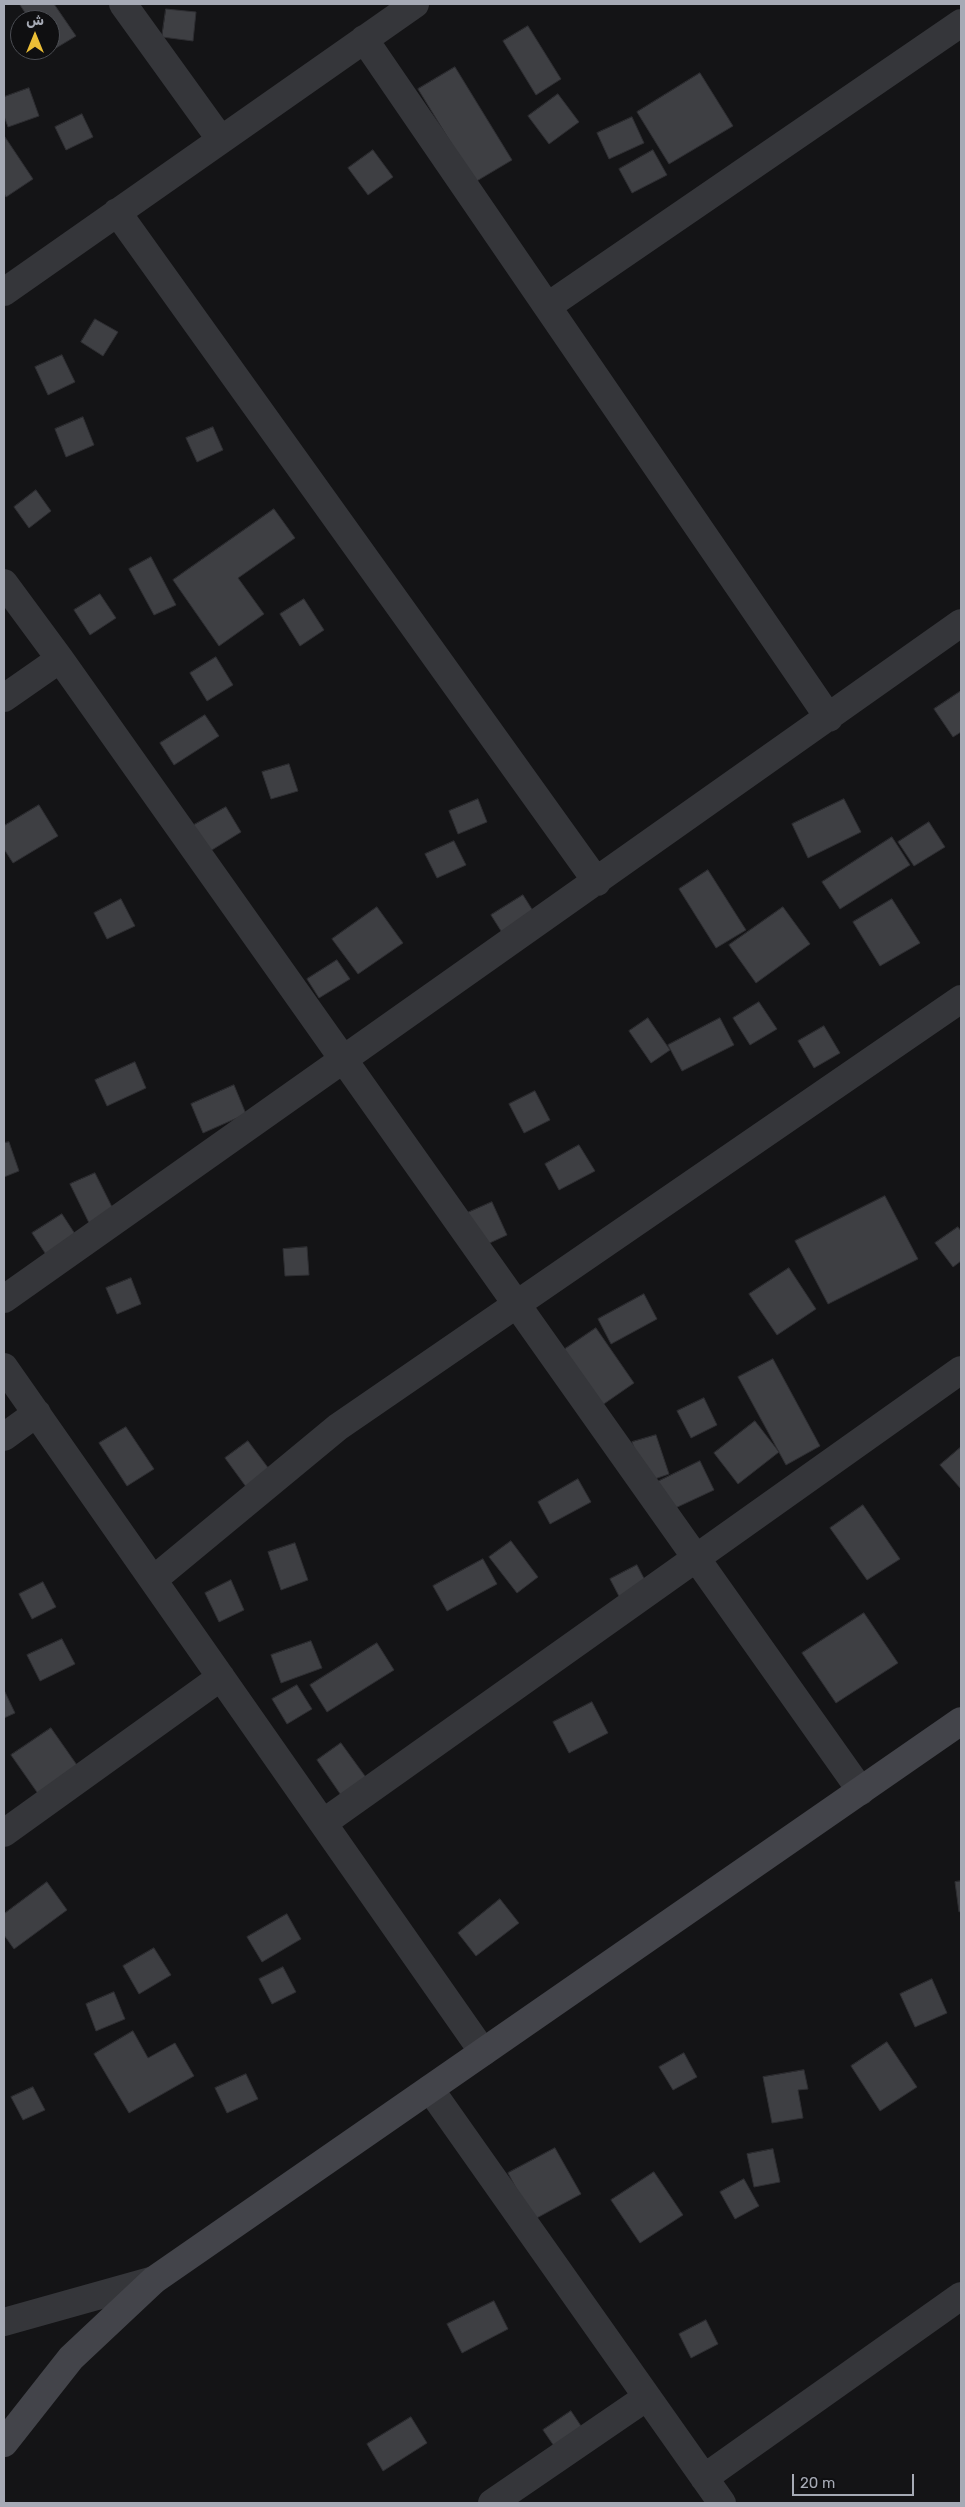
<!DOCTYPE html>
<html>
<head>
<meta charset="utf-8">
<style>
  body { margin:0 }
  #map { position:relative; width:965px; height:2507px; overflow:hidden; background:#141416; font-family:Rubik,Cairo,sans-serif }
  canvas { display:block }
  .frame { position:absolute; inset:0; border:5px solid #a6aab5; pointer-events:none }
  .north { position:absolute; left:10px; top:10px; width:50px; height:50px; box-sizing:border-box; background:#0f0f11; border:1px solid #4b4d53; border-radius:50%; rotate:0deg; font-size:14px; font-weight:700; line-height:20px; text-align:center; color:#a6aab5 }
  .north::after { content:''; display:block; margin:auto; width:18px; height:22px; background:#ebbe36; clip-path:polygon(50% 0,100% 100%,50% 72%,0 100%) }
  .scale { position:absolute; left:792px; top:2474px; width:122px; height:22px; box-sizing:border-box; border:2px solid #a6aab5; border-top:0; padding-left:6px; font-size:15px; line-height:18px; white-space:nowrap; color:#a6aab5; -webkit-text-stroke:4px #0f0f11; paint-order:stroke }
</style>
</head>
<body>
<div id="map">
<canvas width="965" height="2507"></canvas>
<div class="frame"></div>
<div class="north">ش</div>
<div class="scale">20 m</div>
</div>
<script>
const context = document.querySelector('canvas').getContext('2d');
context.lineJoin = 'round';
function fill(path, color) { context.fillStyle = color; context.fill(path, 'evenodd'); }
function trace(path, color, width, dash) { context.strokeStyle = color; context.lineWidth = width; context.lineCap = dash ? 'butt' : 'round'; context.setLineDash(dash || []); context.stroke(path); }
const building = new Path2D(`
  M22,4h32l22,32 -25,15 -1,-31h-20l-10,-15z
  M166,9l30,3 -3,29 -31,-4z
  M528,26l33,53 -25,16 -33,-54z
  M455,67l57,93 -37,22 -57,-93z
  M700,73l33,53 -64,38 -32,-52z
  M29,88l10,28 -31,11 -4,-11v-19z
  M558,94l21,28 -30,22 -21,-28z
  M82,114l11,23 -27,13 -11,-23z
  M632,117l12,26 -35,16 -12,-26z
  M5,137l28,42 -27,18 -2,-4z
  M373,150l20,27 -25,18 -20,-27z
  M653,150l14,25 -35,18 -13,-24z
  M95,319l23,13 -15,24 -22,-14z
  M62,355l13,27 -27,13 -13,-28z
  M83,417l11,28 -28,12 -11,-28z
  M213,427l10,23 -26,12 -11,-24z
  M36,490l15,21 -22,17 -15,-21z
  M274,509l21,29 -57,40 26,36 -45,32 -46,-66z
  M151,557l25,48 -22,10 -25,-46z
  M100,594l16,24 -26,17 -16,-25z
  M304,599l20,31 -24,16 -20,-32z
  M216,657l17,28 -26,16 -17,-28z
  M961,691v41l-8,5 -19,-28z
  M205,715l14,21 -45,29 -14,-22z
  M289,764l9,27 -27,8 -9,-27z
  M478,799l9,23 -29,12 -9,-23z
  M844,799l17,33 -53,26 -16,-34z
  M39,805l19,31 -45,27 -9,-14v-23z
  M226,807l15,25 -34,21 -15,-27z
  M929,822l16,25 -31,19 -16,-24z
  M892,837l18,28 -70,44 -18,-27z
  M454,841l12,24 -29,13 -12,-24z
  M708,870l38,60 -30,18 -37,-59z
  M523,895l17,27 -32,20 -17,-27z
  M121,899l14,27 -28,13 -13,-26z
  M892,899l28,44 -40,23 -27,-44z
  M377,907l26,36 -45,31 -26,-35z
  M783,907l27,37 -54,39 -27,-38z
  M337,960l13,19 -31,19 -12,-19z
  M759,1002l18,27 -27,16 -17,-27z
  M648,1018l22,32 -19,13 -22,-32z
  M720,1018l14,27 -52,26 -14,-26z
  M824,1026l16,27 -26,15 -16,-27z
  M135,1062l11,26 -39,18 -12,-26z
  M234,1085l12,29 -43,19 -12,-29z
  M535,1091l15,29 -26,13 -15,-29z
  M9,1142l10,29 -15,6v-34z
  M579,1145l16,26 -36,19 -14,-26z
  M95,1173l22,44 -25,12 -22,-45z
  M885,1196l33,63 -90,45 -33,-63z
  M492,1202l15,33 -24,11 -16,-33z
  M62,1214l15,23 -30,19 -15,-23z
  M958,1227l3,4v30l-8,6 -18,-24z
  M307,1247l2,28 -24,1 -2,-27z
  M789,1268l27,41 -39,26 -28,-41z
  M131,1278l10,26 -24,10 -11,-26z
  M644,1294l13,25 -46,25 -13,-25z
  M596,1328l38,55 -36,25 -39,-55z
  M773,1359l47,87 -34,19 -48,-88z
  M704,1398l13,27 -26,13 -14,-27z
  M755,1421l24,31 -41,32 -24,-31z
  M126,1427l28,42 -27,17 -28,-43z
  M656,1435l13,39 -23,8 -14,-40z
  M248,1441l30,40 -23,18 -30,-41z
  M961,1447v42l-21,-24z
  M700,1461l14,29 -43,20 -14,-28z
  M578,1479l13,23 -41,22 -12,-22z
  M863,1505l37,54 -33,21 -37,-52z
  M511,1541l27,36 -21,16 -28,-36z
  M295,1543l13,37 -27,10 -13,-38z
  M483,1559l14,25 -50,27 -14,-25z
  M637,1565l12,23 -27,14 -12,-23z
  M231,1580l13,30 -25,12 -14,-29z
  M43,1582l13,25 -24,12 -13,-25z
  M864,1613l34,50 -62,40 -34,-50z
  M62,1639l13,25 -35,17 -13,-26z
  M311,1641l11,27 -41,15 -10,-28z
  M377,1643l17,27 -67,42 -17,-27z
  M297,1685l15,24 -25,15 -15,-25z
  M4,1690l11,23 -11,5z
  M592,1702l16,31 -39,20 -16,-31z
  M51,1728l28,40 -40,27 -28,-40z
  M341,1743l29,40 -25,18 -28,-41z
  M961,1881v30l-2,1 -4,-30z
  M47,1882l20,28 -53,39 -10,-14v-21z
  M500,1899l19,24 -43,33 -18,-23z
  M287,1914l14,25 -39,23 -15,-25z
  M154,1948l17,27 -32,19 -16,-28z
  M283,1967l13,25 -24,12 -13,-25z
  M932,1979l15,34 -32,14 -15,-33z
  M114,1992l11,27 -29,12 -10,-27z
  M133,2031l15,27 27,-15 19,33 -65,37 -35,-59z
  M887,2042l30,45 -37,24 -29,-45z
  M684,2053l13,24 -24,13 -14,-23z
  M804,2070l4,19 -10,1 5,28 -31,5 -9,-46z
  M246,2074l12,25 -31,14 -12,-25z
  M33,2087l12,23 -22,10 -12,-23z
  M555,2148l26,46 -48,26 -25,-47z
  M773,2149l7,33 -26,5 -7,-33z
  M654,2172l29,43 -43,28 -29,-43z
  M744,2179l15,27 -24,13 -15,-27z
  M494,2301l14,28 -46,24 -15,-29z
  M706,2320l12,24 -27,14 -12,-24z
  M571,2411l20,30 -28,18 -20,-29z
  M411,2417l16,26 -44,28 -16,-27z`);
fill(building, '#3e3f43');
trace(building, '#2e2e32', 1);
trace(new Path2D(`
  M123,4l98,136
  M364,39l465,679
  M117,212l480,670
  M4,292l411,-288
  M548,306l413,-283
  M4,583l56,76 801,1132
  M4,698l56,-39
  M4,1299l957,-676
  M4,1367l479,685
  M4,1437l33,-24
  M153,1580l185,-153 623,-428
  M323,1823l638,-453
  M4,1833l217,-156
  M430,2089l292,414
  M4,2322l150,-42
  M704,2478l257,-182
  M492,2503l155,-106`), '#35363a', 28);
trace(new Path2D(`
  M4,2443l67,-85 83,-78 807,-559`), '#43444a', 28);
</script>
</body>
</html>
